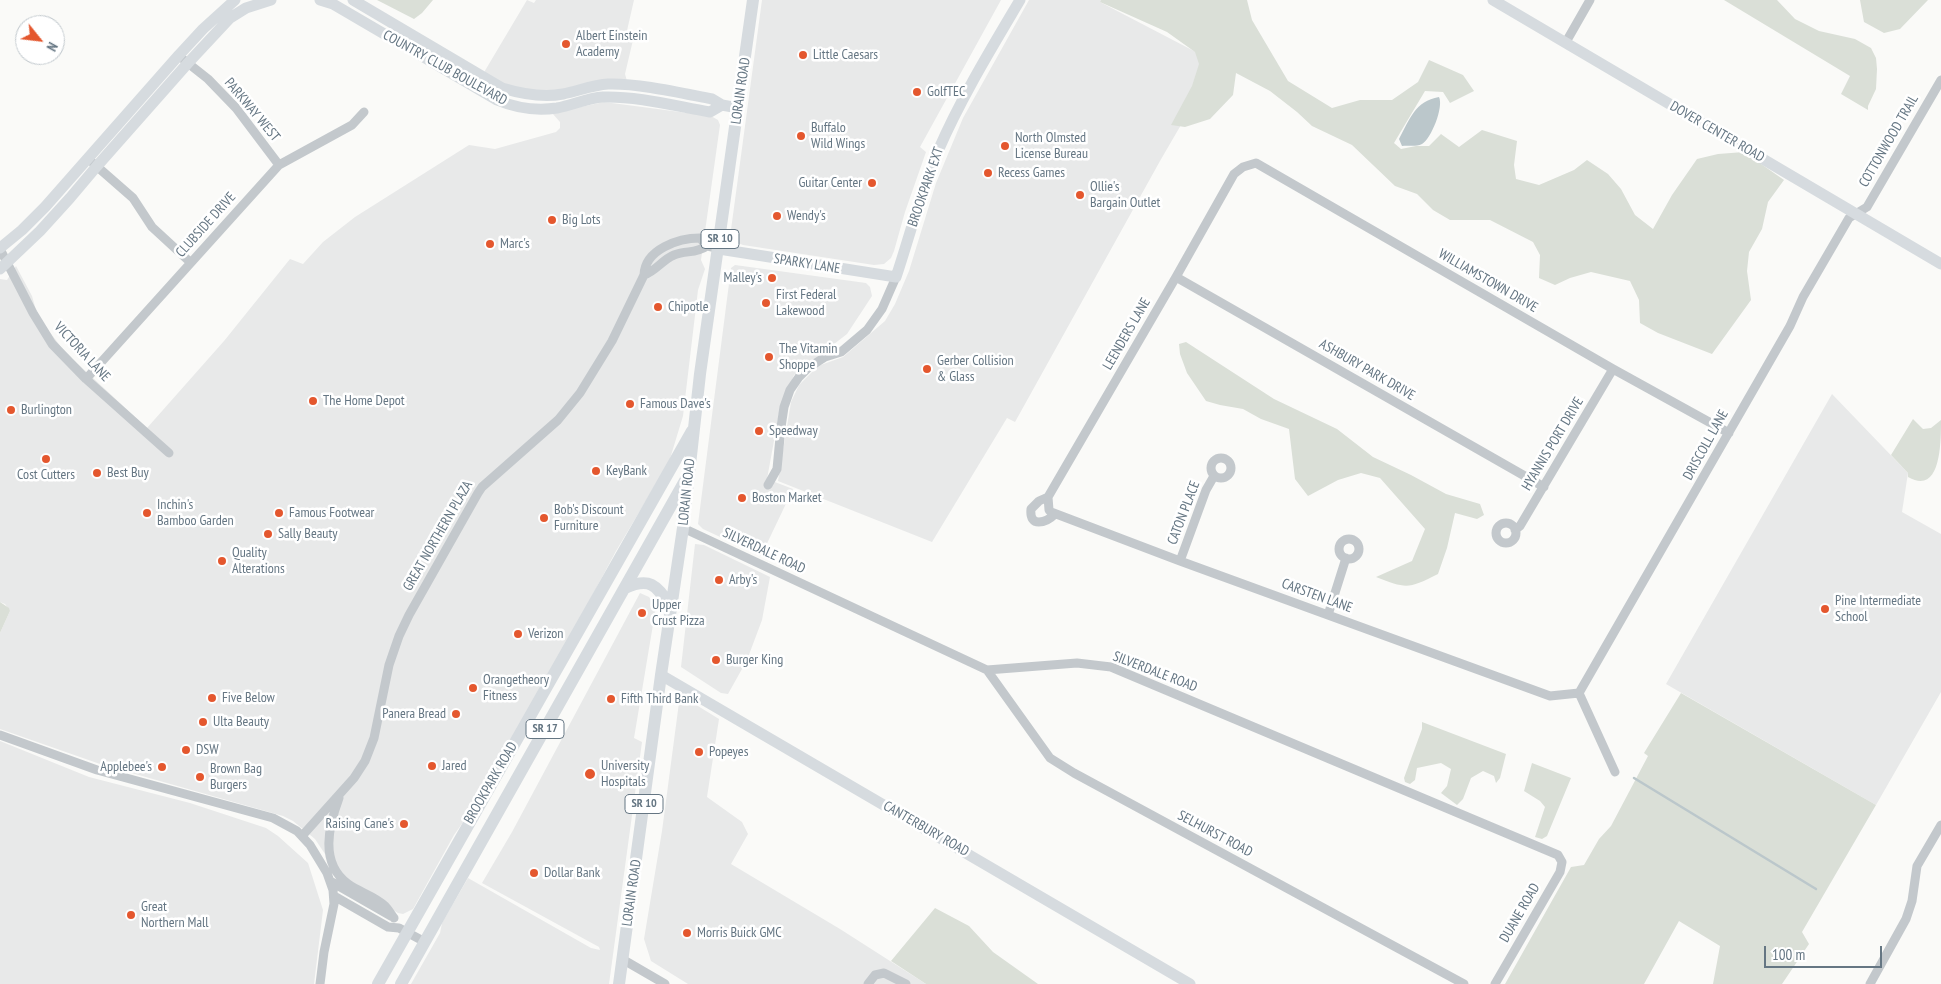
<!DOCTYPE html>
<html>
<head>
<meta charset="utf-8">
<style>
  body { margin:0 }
  #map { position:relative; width:1941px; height:984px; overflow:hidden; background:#fafaf8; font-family:"PT Sans Narrow",sans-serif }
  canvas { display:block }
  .north { position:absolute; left:15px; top:15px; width:50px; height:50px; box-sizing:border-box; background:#fff; border:1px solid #c1c8cd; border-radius:50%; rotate:119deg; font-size:14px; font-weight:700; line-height:20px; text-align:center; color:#657683 }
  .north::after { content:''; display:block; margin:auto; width:18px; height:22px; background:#e4572e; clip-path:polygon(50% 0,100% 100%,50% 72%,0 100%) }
  .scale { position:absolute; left:1764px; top:946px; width:118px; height:22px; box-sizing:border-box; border:2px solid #657683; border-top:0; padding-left:6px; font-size:15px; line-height:18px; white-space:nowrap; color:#657683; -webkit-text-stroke:4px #fff; paint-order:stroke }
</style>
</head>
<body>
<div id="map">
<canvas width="1941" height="984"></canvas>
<div class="north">N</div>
<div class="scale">100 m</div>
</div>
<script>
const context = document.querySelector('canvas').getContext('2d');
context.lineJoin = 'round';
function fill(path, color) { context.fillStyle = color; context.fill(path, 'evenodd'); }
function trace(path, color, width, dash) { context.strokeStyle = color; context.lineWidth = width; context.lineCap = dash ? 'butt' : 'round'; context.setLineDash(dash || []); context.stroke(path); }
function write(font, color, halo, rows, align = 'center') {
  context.font = font + ' "PT Sans Narrow",sans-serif'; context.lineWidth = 5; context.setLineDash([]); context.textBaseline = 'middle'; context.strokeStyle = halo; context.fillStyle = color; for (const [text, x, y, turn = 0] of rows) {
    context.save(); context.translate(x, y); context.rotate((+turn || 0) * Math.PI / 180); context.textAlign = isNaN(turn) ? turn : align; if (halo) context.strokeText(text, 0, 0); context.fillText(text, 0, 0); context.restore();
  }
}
fill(new Path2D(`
  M527,0l7,3 2,-3h98l-8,35 7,5 -8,34 2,7 -77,11 -33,-3 -34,-15z
  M762,0h239l-81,147 6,5 -21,60 -11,39 -3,7 -7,6 -10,1 -131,-20 -10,-4 -3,-4z
  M1029,0h72l-1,2 117,61 -57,98 -145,261 -8,-4 -75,124 -154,-61 13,-79 8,-17 19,-19 25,-9 42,-36 10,-17 14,-33 27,-88 27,-65z
  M604,102l107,14 7,4 2,5 -19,135 4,9 -7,21 -15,126 -14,46 -53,89 -49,92 -89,158 -24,34 -41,74 -10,5 -5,-1 -47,-29 -26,-30 -10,-15 -22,-18 -10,-5 -183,-52 -100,-35v-96l10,-22 -5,-7 -5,-2v-323l7,1 9,-14 16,30 4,14 6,12 23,30 82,76 77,-87 66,-82 13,5 20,-22 32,-25 114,-72 26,4 61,-17 4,-4v-6l-8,-9z
  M735,265l131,18 4,4 2,9 -25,38 -53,41 -14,33 -13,71 26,10 -32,67 -58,-27 -5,-5 33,-256z
  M1832,394l76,79 -6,39 39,22v158l-65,113 -210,-121z
  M695,544l9,1 66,32 -8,43 -15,40 -19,34 -7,-1 -40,-26z
  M640,593l9,4 7,10 -22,131 8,4 -33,242h-198l29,-51 2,-10 26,-45 123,70 9,2 -1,-3 -117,-64 30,-51z
  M680,695l39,24 -12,78 35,25 6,12 -17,30 109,65 86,55h-238l-37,-23 -7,-22 18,-108z
  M0,741l89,36 101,26 76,25 12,8 30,27 15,47 -9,74h-314z`), '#e8e9e9');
fill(new Path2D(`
  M377,0h56l-11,13 -8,6z
  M1101,0h146l5,20 36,61 44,27 28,-8h32l26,-18 11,-22 34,15 11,16 -24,12 -7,-11 -18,-1 -31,52 7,6 15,-3h13l12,-12 18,13 23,-17 35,11 -3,24 2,14 23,6 35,-15 13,-10 21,14 13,15 14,26 18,14 19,-34 25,-36 21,-5 26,-2 40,28 -16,22 -6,27 -13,23 -2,19 4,29 -39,54 -54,-21 -18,-10 -1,-23 -9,-19 -39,-9 -21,6 -15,7 -16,-7 1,-23 -7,-13 -43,-22h-40l-17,-10 -16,-16 -22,-8 -43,-41 -40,-19 -15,-14 -27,-21 -34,-18 -3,22 -23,24 -25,8 -14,-2 21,-39 7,-22 -4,-12 -28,-20 -67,-30z
  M1724,0h53l18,19 24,12 36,8 16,9 5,10 1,11 -1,20 -8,17v4l-27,-16 9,-18z
  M1860,0h68l-28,29 -16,4 -20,-11z
  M1186,342l88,57 63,30 36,28 38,18 35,19 34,10 4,11 -7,4 -22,-6 -8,35 -9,26c-30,15 -31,15 -62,3l36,-16 13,-32 -45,-51 -19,-5 -23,7 -30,16 -13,-17 -6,-50 -28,-10 -18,-10 -23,-4 -14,-4 -19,-28 -7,-19 -1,-10z
  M1913,419l10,10 8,-1 10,-8c0,23 0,76 -33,57v-4l-17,-18z
  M0,602l9,6 1,3 -10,22z
  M1681,693l195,112 -74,127 7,12 -27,40h-69l7,-38 -41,-25 -35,63h-139l66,-117 13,-2 15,-26 12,-13 37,-70 -4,-3z
  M1422,722l84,32 -6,24 -4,5 -2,-7 -11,-5 -12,7 -8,21 -6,6 -16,-12 6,-7 4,-17 -10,-6 -24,5 -2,12 -5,4 -5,-2 -1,-4 18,-49z
  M1532,763l39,15 -24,58 -5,3 -7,-2 10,-30 -5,-6 -16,-10z
  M935,908l34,18 24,26 45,32h-112l-35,-23z`), '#dadfd7');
fill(new Path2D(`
  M1439,97c5,10 -8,42 -17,47 -6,3 -14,1 -20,2l-3,-7c11,-20 16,-38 40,-42z`), '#bbc7cb');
trace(new Path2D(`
  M1634,778l182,111`), '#bbc7cb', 2.5);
trace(new Path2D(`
  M1566,42l24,-42
  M184,60l24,19 28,29 43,57
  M93,163l40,35 19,29 38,35
  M0,249l33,64 19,31 34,35 83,74
  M644,275c12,-4 18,-15 30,-20 13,-5 21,-1 33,-9
  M1176,277l368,210
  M86,379l193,-214 73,-40 12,-13
  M1211 468a10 10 0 1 1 20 0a10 10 0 1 1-20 0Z
  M768,485l9,-16 4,-42 3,-20 6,-17 9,-13 9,-9 17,-11 16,-5 26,-22 15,-21 14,-32
  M1048,497l-9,4 -8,8c-2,19 15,14 24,5
  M1496 533a10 10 0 1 1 20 0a10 10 0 1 1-20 0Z
  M683,528l304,142 90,-7 34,4 447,188 4,7 -2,10 -65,112
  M1515,530l5,-4 93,-157
  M1339 549a10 10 0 1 1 20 0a10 10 0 1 1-20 0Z
  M1180,561l26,-71 8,-14
  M1328,615l18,-57
  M987,670l63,88 24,15 390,211
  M1579,693l-29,3 -370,-135 -129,-49 -2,-2 -1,-13 128,-220 58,-103 9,-7 13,-4 357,206 116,64
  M1579,693l211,-367 13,-29 46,-79 18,-11 74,-127
  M1579,693l36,79
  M0,735l97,35 176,48 24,13 13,14 17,28 6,17 1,14 -10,48 -4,32
  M339,798c-10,27 -20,65 9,86 11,8 27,12 37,22 3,3 6,8 9,12
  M302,836l52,-58 11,-17 9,-23 15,-73 10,-29 10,-21 69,-122 4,-6 76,-67 22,-27 32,-52 32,-66c1,-26 35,-37 56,-37l7,8 12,3
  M330,881l61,35
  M334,896l54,31 11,1 26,14
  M622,959l43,25
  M868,984l7,-9 9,-2 22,11
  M1870,984l36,-65 6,-18 5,-35 24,-41`), '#c3c8cc', 9);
trace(new Path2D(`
  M320,0l13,4 164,96c19,8 40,11 60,8 16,-3 30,-10 46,-11 35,-1 72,9 107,15l12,-7
  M353,0l149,88c20,6 40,10 61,6 15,-3 30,-9 45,-10 30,-1 73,9 104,15l10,6 16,3
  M1493,0l448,264
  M0,248l22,-18 23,-23 134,-152 24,-26 32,-29
  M719,249l177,28c14,-42 25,-86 42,-126 23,-53 53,-102 82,-151
  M0,269l40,-38 30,-33 27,-32 91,-103 42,-45 16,-10 25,-8
  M661,675l529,309`), '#d6dbdf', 11);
trace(new Path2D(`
  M625,588c27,-12 32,-1 46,19
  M378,984l314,-553
  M401,984l285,-505
  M619,984l42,-309 22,-147 17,-154 53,-374`), '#d6dbdf', 12);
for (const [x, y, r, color] of [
  [566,44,5,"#e4572e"],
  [803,55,5,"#e4572e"],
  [917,92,5,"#e4572e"],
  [801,136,5,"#e4572e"],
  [1005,146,5,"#e4572e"],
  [988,173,5,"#e4572e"],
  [872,183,5,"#e4572e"],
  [1080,195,5,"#e4572e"],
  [777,216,5,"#e4572e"],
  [552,220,5,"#e4572e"],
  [490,244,5,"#e4572e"],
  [772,278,5,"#e4572e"],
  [766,303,5,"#e4572e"],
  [658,307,5,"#e4572e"],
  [769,357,5,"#e4572e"],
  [927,369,5,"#e4572e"],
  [313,401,5,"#e4572e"],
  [630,404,5,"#e4572e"],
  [11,410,5,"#e4572e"],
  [759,431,5,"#e4572e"],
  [46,459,5,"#e4572e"],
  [596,471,5,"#e4572e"],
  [97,473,5,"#e4572e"],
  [742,498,5,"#e4572e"],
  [147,513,5,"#e4572e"],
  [279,513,5,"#e4572e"],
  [544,518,5,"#e4572e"],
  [268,534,5,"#e4572e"],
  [222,561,5,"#e4572e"],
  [719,580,5,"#e4572e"],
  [1825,609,5,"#e4572e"],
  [642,613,5,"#e4572e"],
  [518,634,5,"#e4572e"],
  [716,660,5,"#e4572e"],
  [473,688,5,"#e4572e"],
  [212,698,5,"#e4572e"],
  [611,699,5,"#e4572e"],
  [456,714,5,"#e4572e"],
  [203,722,5,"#e4572e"],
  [186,750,5,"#e4572e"],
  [699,752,5,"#e4572e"],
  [432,766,5,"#e4572e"],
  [162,767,5,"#e4572e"],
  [590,774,6,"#e4572e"],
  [200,777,5,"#e4572e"],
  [404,824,5,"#e4572e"],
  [534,873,5,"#e4572e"],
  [131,915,5,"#e4572e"],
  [687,933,5,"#e4572e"]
]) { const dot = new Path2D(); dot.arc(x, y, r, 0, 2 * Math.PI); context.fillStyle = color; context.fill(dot); trace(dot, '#fff', 2); }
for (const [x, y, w] of [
  [720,239,38],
  [545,729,38],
  [644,804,38]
]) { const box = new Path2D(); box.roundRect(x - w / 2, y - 9.5, w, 19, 4); context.fillStyle = '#fff'; context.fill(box); trace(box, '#657683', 1); }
write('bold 12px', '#657683', null, [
  ["SR 10",720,239],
  ["SR 17",545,729],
  ["SR 10",644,804]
]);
write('14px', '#657683', '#fff', [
  ["Albert Einstein",576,36],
  ["Academy",576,52],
  ["Little Caesars",813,55],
  ["GolfTEC",927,92],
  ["Buffalo",811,128],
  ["Wild Wings",811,144],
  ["North Olmsted",1015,138],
  ["License Bureau",1015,154],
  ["Recess Games",998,173],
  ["Guitar Center",862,183,"right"],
  ["Ollie's",1090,187],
  ["Bargain Outlet",1090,203],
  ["Wendy's",787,216],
  ["Big Lots",562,220],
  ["Marc's",500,244],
  ["Malley's",762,278,"right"],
  ["First Federal",776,295],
  ["Lakewood",776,311],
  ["Chipotle",668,307],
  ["The Vitamin",779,349],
  ["Shoppe",779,365],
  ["Gerber Collision",937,361],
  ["& Glass",937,377],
  ["The Home Depot",323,401],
  ["Famous Dave's",640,404],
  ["Burlington",21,410],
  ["Speedway",769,431],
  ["KeyBank",606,471],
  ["Best Buy",107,473],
  ["Cost Cutters",46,475,"center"],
  ["Boston Market",752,498],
  ["Inchin's",157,505],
  ["Bamboo Garden",157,521],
  ["Bob's Discount",554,510],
  ["Furniture",554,526],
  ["Famous Footwear",289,513],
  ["Sally Beauty",278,534],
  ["Quality",232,553],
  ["Alterations",232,569],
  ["Arby's",729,580],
  ["Pine Intermediate",1835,601],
  ["School",1835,617],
  ["Upper",652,605],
  ["Crust Pizza",652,621],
  ["Verizon",528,634],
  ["Burger King",726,660],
  ["Orangetheory",483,680],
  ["Fitness",483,696],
  ["Five Below",222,698],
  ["Fifth Third Bank",621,699],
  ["Panera Bread",446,714,"right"],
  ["Ulta Beauty",213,722],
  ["DSW",196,750],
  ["Popeyes",709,752],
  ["Jared",442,766],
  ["University",601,766],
  ["Hospitals",601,782],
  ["Applebee's",152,767,"right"],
  ["Brown Bag",210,769],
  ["Burgers",210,785],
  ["Raising Cane's",394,824,"right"],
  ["Dollar Bank",544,873],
  ["Great",141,907],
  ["Northern Mall",141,923],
  ["Morris Buick GMC",697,933]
], 'left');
write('14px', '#657683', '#fff', [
  ["COUNTRY CLUB BOULEVARD",445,68,29],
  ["LORAIN ROAD",741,91,-82],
  ["PARKWAY WEST",252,110,50],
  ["DOVER CENTER ROAD",1717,132,30],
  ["COTTONWOOD TRAIL",1889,141,-60],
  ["BROOKPARK EXT",926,187,-71],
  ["CLUBSIDE DRIVE",206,225,-48],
  ["SPARKY LANE",807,264,9],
  ["WILLIAMSTOWN DRIVE",1488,281,30],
  ["LEENDERS LANE",1127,334,-60],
  ["VICTORIA LANE",82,352,47],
  ["ASHBURY PARK DRIVE",1367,370,30],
  ["HYANNIS PORT DRIVE",1553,444,-59],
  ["DRISCOLL LANE",1706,445,-61],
  ["LORAIN ROAD",687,492,-84],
  ["CATON PLACE",1184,513,-69],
  ["GREAT NORTHERN PLAZA",438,536,-60],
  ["SILVERDALE ROAD",764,551,25],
  ["CARSTEN LANE",1317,596,20],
  ["SILVERDALE ROAD",1155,672,21],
  ["BROOKPARK ROAD",491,783,-60],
  ["CANTERBURY ROAD",926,829,30],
  ["SELHURST ROAD",1215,834,28],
  ["LORAIN ROAD",632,893,-82],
  ["DUANE ROAD",1520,913,-60]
]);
</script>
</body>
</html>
